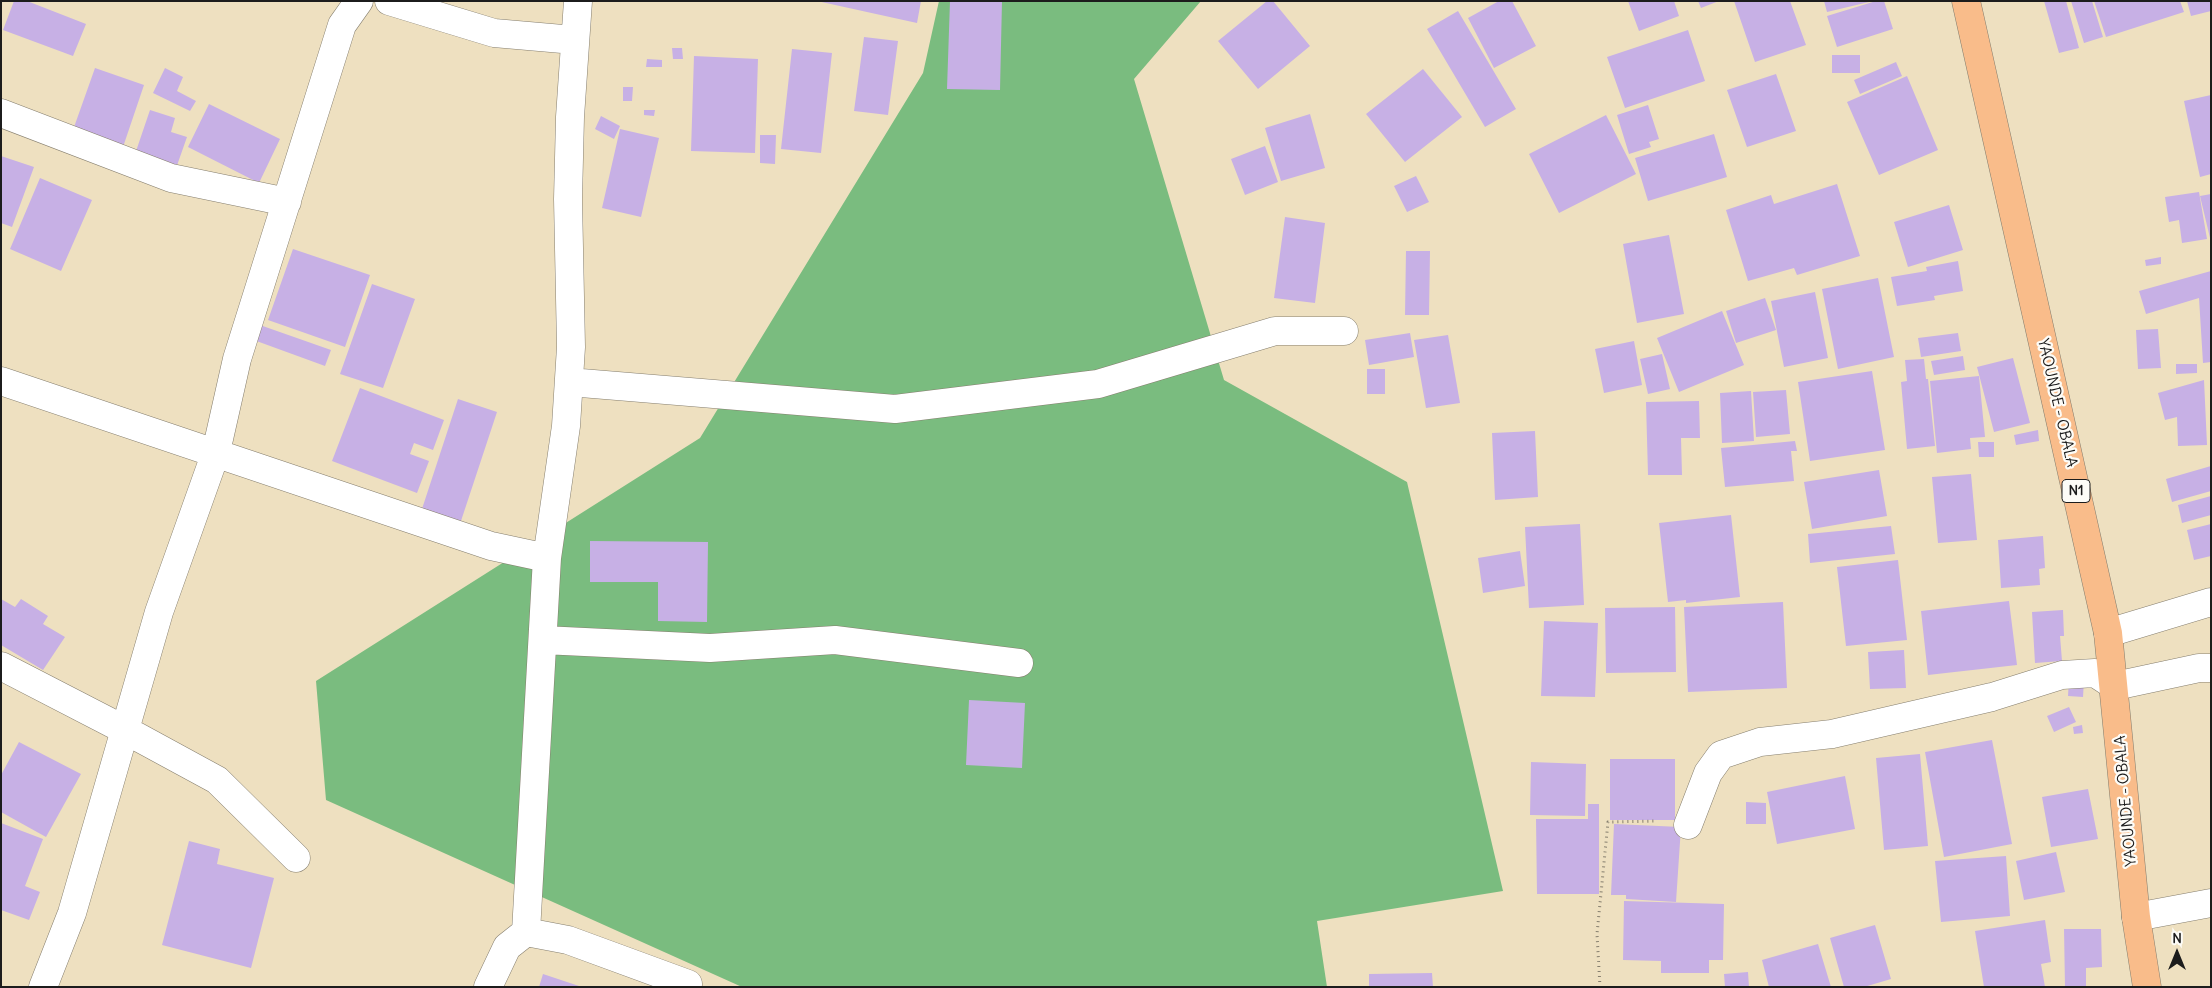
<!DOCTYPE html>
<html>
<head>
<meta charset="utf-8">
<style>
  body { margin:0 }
  #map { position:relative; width:2212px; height:988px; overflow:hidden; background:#eee0c0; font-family:Delius,sans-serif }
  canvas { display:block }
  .frame { position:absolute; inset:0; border:2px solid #1c1c1c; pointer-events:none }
  .north { position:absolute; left:2152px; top:928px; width:50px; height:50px; -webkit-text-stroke:4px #fdfcf7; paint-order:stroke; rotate:0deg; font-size:14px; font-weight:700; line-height:20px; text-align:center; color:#1c1c1c }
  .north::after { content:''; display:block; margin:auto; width:18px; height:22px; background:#1c1c1c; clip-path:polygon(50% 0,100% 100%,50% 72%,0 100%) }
</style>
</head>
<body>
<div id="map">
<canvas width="2212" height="988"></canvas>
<div class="frame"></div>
<div class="north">N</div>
</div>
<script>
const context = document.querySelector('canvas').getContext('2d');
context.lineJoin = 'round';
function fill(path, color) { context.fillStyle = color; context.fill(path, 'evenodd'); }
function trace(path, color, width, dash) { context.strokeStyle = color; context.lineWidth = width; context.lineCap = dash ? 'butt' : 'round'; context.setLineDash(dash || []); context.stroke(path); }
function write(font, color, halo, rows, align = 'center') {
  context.font = font + ' Delius,sans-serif'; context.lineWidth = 4.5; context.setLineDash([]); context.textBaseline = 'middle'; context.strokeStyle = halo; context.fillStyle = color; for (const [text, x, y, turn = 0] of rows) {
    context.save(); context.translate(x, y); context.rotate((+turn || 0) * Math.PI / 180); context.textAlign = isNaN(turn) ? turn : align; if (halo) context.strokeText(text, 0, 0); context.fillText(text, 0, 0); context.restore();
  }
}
fill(new Path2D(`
  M939,1h262l-67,78 90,301 183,102 96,409 -186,30 10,66h-585l-416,-187 -10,-119 384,-243 223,-365z`), '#7abc7f');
fill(new Path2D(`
  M14,1h13l59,23 -13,32 -70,-26z
  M817,1h104l-4,22z
  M950,1h52l-2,89 -53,-1z
  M1267,1h6l37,45 -52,43 -40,-48z
  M1499,1h13l24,45 -42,22 -26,-50z
  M1628,1h46l5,15 -40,15z
  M1698,1h21l-18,7z
  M1734,1h56l16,44 -51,17z
  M1824,1h45v1l-42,10z
  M1876,1h8l9,28 -56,18 -10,-31z
  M2044,1h22l13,47 -20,5z
  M2071,1h21l11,36 -19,6z
  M2094,1h86l4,11 -78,25z
  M2187,1h24v10l-20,5z
  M1458,11l58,98 -31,18 -58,-98z
  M1688,30l17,51 -80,27 -18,-51z
  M864,37l34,4 -10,74 -34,-4z
  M672,48h10l1,11h-10z
  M792,49l40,4 -11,100 -40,-4z
  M1832,55h28v18h-28z
  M694,56l64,3 -3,94 -64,-2z
  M647,59l15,1v7h-16z
  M1896,62l6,14 -42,18 -6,-14z
  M95,68l49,17 -21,62 -50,-17z
  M165,68l18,9 -6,14 19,10 -6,10 -37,-18z
  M1423,69l39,48 -57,45 -39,-48z
  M1776,74l20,57 -49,16 -20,-57z
  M1907,76l31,74 -59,25 -32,-73z
  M623,87h10l-1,14h-9z
  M2211,95v79l-11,3 -16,-76z
  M209,104l71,35 -21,44 -71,-36z
  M1648,105l11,34 -10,3 2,5 -22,7 -12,-39z
  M150,110l25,8 -4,14 16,5 -13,37 -41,-14z
  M644,110h11l-1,6 -10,-1z
  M1310,114l15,54 -44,13 -16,-53z
  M1606,115l30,59 -77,39 -30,-59z
  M601,116l19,10 -6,13 -19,-10z
  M620,129l39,9 -18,79 -39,-9z
  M1714,134l13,43 -79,24 -13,-43z
  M760,135h16l-1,29 -15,-1z
  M1265,146l13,36 -33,13 -14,-36z
  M1,156l33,11 -22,60 -11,-4z
  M1416,176l13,26 -22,10 -13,-26z
  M40,178l52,22 -31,71 -51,-22z
  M1837,184l23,72 -63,19 -3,-7 -46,13 -22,-71 45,-15 3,9z
  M2199,192l8,47 -25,4 -3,-23 -10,2 -4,-25z
  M2211,194v44h-1l-10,-42z
  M1949,205l14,45 -55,17 -14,-45z
  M1285,217l40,6 -10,80 -41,-5z
  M1669,235l15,79 -47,9 -14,-79z
  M293,249l77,26 -25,72 -77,-27z
  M1406,251h24l-1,64h-24z
  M2161,257v7l-15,2 -1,-6z
  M1958,261l5,30 -29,5 1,4 -38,6 -6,-29 36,-6 -1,-4z
  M2211,271v91l-8,1 -4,-65 -53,16 -7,-23z
  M1878,278l16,79 -56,12 -16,-80z
  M372,284l43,15 -32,89 -43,-14z
  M1815,292l13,66 -44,9 -13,-66z
  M1765,298l11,32 -40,13 -10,-32z
  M1722,311l22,54 -65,27 -22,-54z
  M257,324l74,26 -6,16 -74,-27z
  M2158,329l3,39 -23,1 -2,-39z
  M1410,333l4,24 -45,8 -4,-25z
  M1958,333l3,18 -40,6 -3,-19z
  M1448,335l12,68 -34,5 -12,-68z
  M1634,341l8,44 -38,8 -9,-44z
  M1662,354l8,35 -22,5 -8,-35z
  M1963,356l2,14 -31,5 -3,-14z
  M2013,358l17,65 -36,9 -17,-65z
  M1924,359l2,20h2l7,67 -28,3 -6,-67 6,-1 -2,-21z
  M2176,364h21v9l-21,1z
  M1367,369h18v25h-18z
  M1872,371l13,79 -75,11 -12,-79z
  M1979,376l6,61 -15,1 1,11 -34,4 -7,-72z
  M2204,380l3,65 -29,1 -1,-29 -12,3 -7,-27z
  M360,388l84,32 -11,30 -19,-7 -4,11 19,7 -12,32 -85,-32z
  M1786,390l4,44 -34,3 -3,-45z
  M1751,391l3,50 -32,2 -2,-50z
  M458,399l39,13 -38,115 -39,-12z
  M1699,401l1,37h-19l1,37h-34l-2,-73z
  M2038,430l1,11 -23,4 -2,-10z
  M1535,431l3,66 -43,3 -3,-67z
  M1795,441l2,10h-6l3,30 -69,6 -4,-39z
  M1978,442h16v15h-15z
  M2211,466v25l-39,11 -6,-23z
  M1879,470l8,46 -75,13 -8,-47z
  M1971,474l6,66 -39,3 -6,-66z
  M2211,496v19l-29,8 -4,-18z
  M1731,515l9,82 -54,6v-3l-18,2 -9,-79z
  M1580,524l4,81 -55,3 -4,-81z
  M2211,524v32l-17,4 -7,-30z
  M1891,526l4,28 -85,9 -2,-29z
  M2043,536l2,32 -6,1 1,16 -39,3 -3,-48z
  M590,541l118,1 -1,80 -49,-1v-39h-68z
  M1520,551l5,35 -42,7 -5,-35z
  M1898,560l9,80 -61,6 -9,-79z
  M1,599l14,8 6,-8 27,17 -5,8 22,13 -22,33 -42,-25z
  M2009,601l8,64 -89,10 -7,-64z
  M1783,602l4,86 -99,4 -4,-85z
  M1675,607l1,65 -70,1 -1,-65z
  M2063,610l1,26h-4l2,25 -27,2 -3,-51z
  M1544,621l54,2 -3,74 -54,-1z
  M1904,650l2,38 -36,1 -2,-37z
  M2069,679l15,1 -1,17 -15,-1z
  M969,700l56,3 -3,65 -56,-3z
  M2069,707l7,15 -22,10 -7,-16z
  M2082,725l1,8 -9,1 -1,-7z
  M1992,740l20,104 -68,13 -19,-105z
  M19,742l62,32 -35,63 -45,-25v-37z
  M1920,754l8,92 -44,4 -8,-92z
  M1610,759h65v61h-65z
  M1531,762l55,2 -1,52 -55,-1z
  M1845,776l10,53 -78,15 -10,-52z
  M2088,789l10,50 -47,8 -9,-50z
  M1746,802l20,1v21h-20z
  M1588,804h11v90h-62l-1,-75h52z
  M1,823l42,16 -18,47 15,6 -11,28 -28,-10z
  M1614,824l67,3 -5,75 -50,-3v-4h-15z
  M189,841l31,8 -3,15 57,14 -23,90 -89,-23z
  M2056,852l9,40 -41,8 -8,-39z
  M2006,856l4,60 -69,6 -6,-61z
  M1624,901l100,3 -1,56h-14v13h-48v-12l-38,-1z
  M2045,920l6,42 -10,2 4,23h-61l-9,-56z
  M1875,925l16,54 -27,8h-20l-14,-49z
  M2064,929h37l1,38 -16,1v19h-21z
  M1818,944l13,43h-62l-7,-27z
  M1748,972l1,15h-24l-1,-13z
  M1432,973l1,14h-64v-13z
  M543,974l36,12v1h-40z`), '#c7b0e5');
const street = new Path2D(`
  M389,1l105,32 80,7
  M1,113l170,65 116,24
  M1,381l490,165 56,12
  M569,382l326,27 203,-25 177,-53h69
  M2108,633l103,-31
  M543,640l167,8 125,-8 184,23
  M1,666l124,64 92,50 79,78
  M1688,825l20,-52 13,-18 39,-13 72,-8 160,-37 70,-22 33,-2 20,13 84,-18h12
  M2136,917l75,-14
  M526,932l42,8 120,44
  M43,987l29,-74 87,-301 57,-160 21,-93 105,-334 17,-24
  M488,987l19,-40 19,-15 21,-374 19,-132 5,-79 -3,-148 2,-82 8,-116`);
const highway = new Path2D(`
  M1966,1l142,632 28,284 11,70`);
trace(street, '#857e6e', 29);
trace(highway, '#857e6e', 29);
trace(new Path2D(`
  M1600,987l-3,-53 11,-112 49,-1`), '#857e6e', 3, [1, 4]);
trace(street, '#fff', 28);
trace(highway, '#f9bc8a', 28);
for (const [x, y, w] of [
  [2076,491,28]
]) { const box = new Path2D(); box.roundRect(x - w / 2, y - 11.5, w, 23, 4); context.fillStyle = '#fdfcf7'; context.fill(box); trace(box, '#1c1c1c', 1); }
write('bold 14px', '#1c1c1c', null, [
  ["N1",2076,491]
]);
write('15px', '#1c1c1c', '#fdfcf7', [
  ["YAOUNDE - OBALA",2057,403,77],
  ["YAOUNDE - OBALA",2126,801,-95]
]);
</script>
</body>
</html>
